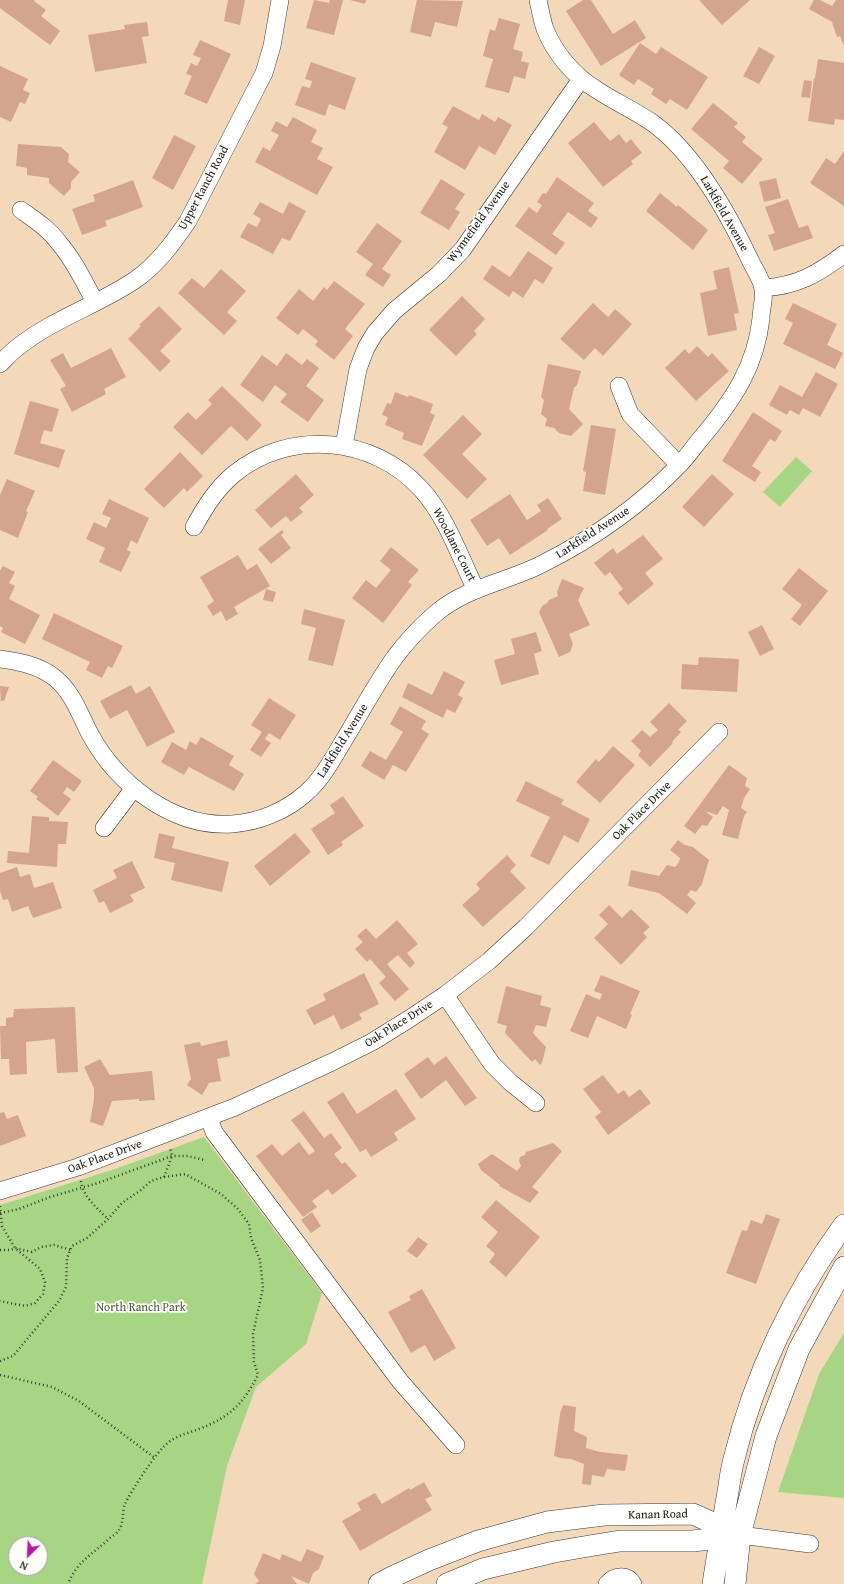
<!DOCTYPE html>
<html>
<head>
<meta charset="utf-8">
<style>
  body { margin:0 }
  #map { position:relative; width:844px; height:1584px; overflow:hidden; background:#f3d9ba; font-family:"Gentium Book Plus",serif }
  canvas { display:block }
  .north { position:absolute; left:8px; top:1536px; width:40px; height:40px; box-sizing:border-box; background:#fdfcf7; border:1px solid #a3a29f; border-radius:50%; rotate:204deg; font-size:11px; font-weight:700; line-height:16px; text-align:center; color:#1c1c1c }
  .north::after { content:''; display:block; margin:auto; width:14px; height:18px; background:#b5179e; clip-path:polygon(50% 0,100% 100%,50% 72%,0 100%) }
</style>
</head>
<body>
<div id="map">
<canvas width="844" height="1584"></canvas>
<div class="north">N</div>
</div>
<script>
const context = document.querySelector('canvas').getContext('2d');
context.lineJoin = 'round';
function fill(path, color) { context.fillStyle = color; context.fill(path, 'evenodd'); }
function trace(path, color, width, dash) { context.strokeStyle = color; context.lineWidth = width; context.lineCap = dash ? 'butt' : 'round'; context.setLineDash(dash || []); context.stroke(path); }
function write(font, color, halo, rows, align = 'center') {
  context.font = font + ' "Gentium Book Plus",serif'; context.lineWidth = 3.5; context.setLineDash([]); context.textBaseline = 'middle'; context.strokeStyle = halo; context.fillStyle = color; for (const [text, x, y, turn = 0] of rows) {
    context.save(); context.translate(x, y); context.rotate((+turn || 0) * Math.PI / 180); context.textAlign = isNaN(turn) ? turn : align; if (halo) context.strokeText(text, 0, 0); context.fillText(text, 0, 0); context.restore();
  }
}
fill(new Path2D(`
  M796,457l16,14 -32,36 -17,-15z
  M204,1137l118,156 -16,51 -50,43 -29,79 -25,118h-202v-379l112,-35zM16,1544h24v24h-24z
  M844,1333v165l-66,-6 41,-118z`), '#a7d583');
fill(new Path2D(`
  M0,0h35l-1,1 12,9 -5,6 19,15 -10,14 -50,-37z
  M228,0h17l-5,25 -16,-4z
  M314,0l15,3 1,-3h13l-9,35 -28,-7z
  M350,0h16l-1,4z
  M417,0l46,1 -6,26 -22,-5 -4,15 -21,-5z
  M583,0h8l22,34 22,-14 11,18 -45,28 -35,-55z
  M699,0h51l-28,25z
  M814,0h6l12,6 4,-6h8v46l-4,-10 -3,1 -5,-15 -23,-13z
  M499,18l21,6 -7,25 10,3 -2,9 8,2 -4,16 -11,-3 -5,17 -24,-6 8,-28 -10,-3 7,-27 5,2z
  M147,22l2,14 -7,1 5,26 -52,9 -7,-37 37,-6 -1,-4z
  M200,40l31,14 -24,50 -23,-10 8,-18 -6,-2 5,-11 6,3 4,-8 -8,-3z
  M640,43l16,11 5,-7 47,30 -21,33 -17,-11 -4,5 -15,-10 3,-5 -16,-10 -4,6 -15,-10z
  M759,47l16,9 -16,28 -16,-8z
  M818,59l26,4v57l-9,-1 -1,6 -26,-4 6,-43h1z
  M311,62l45,16 -11,32 -16,-6 -4,12 -30,-11 7,-19 8,2 2,-7 -7,-2z
  M0,66l28,13 -5,11 7,3 -5,11 -5,-2 -9,20 -11,-5z
  M804,80l8,1 -2,17 -9,-1z
  M713,103l25,20 -4,4 12,10 -4,5 21,17 -21,25 -19,-16 6,-7 -38,-32z
  M453,106l26,14 3,-6 13,8 3,-5 14,8 -17,30 -16,-9 -14,24 -31,-18 14,-25 -6,-3z
  M293,117l24,13 -6,12 12,6 -6,11 16,8 -16,28 -62,-33 8,-15 7,4 9,-16 -8,-4 5,-10 11,6z
  M594,122l16,19 9,-7 7,9 5,-4 11,14 -11,8 2,3 -30,23 -35,-44z
  M174,135l22,11 -23,44 -21,-12z
  M18,144l43,3 8,7 -1,8 12,10 -9,10v6l-7,8 -15,-13v-5l-22,-3v-7l-11,-2z
  M844,151v55l-34,-23 16,-25 9,6z
  M557,177l37,26 -6,8 10,7 -7,10 -23,-16 -16,22 13,9 -9,12 -41,-29 14,-19 8,6 5,-8 -5,-3 6,-9 3,1z
  M776,178l5,20 -17,4 -5,-20z
  M441,179l24,15 -10,15 5,3 -11,18 -29,-17z
  M133,180l10,27 -38,14 2,5 -25,9 -10,-26 23,-8 -2,-6z
  M660,193l17,14 1,-2 30,25 -15,20 -47,-39z
  M788,199l11,29 9,-3 5,13 -39,13 -6,-16 7,-2 -10,-26z
  M260,202l23,12 6,-12 17,9 -16,30 -8,-3 -9,16 -33,-17 8,-14 9,4 4,-8 -8,-5z
  M377,223l25,18 -20,28 9,6 -8,12 -18,-12 8,-11 -17,-12z
  M528,251l25,17 -10,16 -8,-5 -12,19 -10,-7 -4,6 -26,-18 9,-14 18,12z
  M729,267l10,46 -5,1 3,16 -29,6 -8,-43 17,-4 -4,-18z
  M221,269l25,22 -19,21 10,9 -13,14 -46,-42 14,-15 12,10z
  M334,281l31,23 -20,25 8,7 -19,24 -19,-15 3,-4 -15,-12 -5,6 -22,-17 23,-29 14,12 11,-14 3,3z
  M462,296l23,23 -11,12 3,3 -21,22 -27,-26z
  M593,303l15,14 7,-8 17,15 -29,32 -8,-8 -11,12 -24,-21z
  M793,303l44,21 -10,21 16,8 -8,16 -52,-25 10,-21 -8,-4z
  M159,306l23,23 -22,22 11,10 -11,11 -32,-33 13,-13 -2,-1z
  M697,346l11,11 4,-4 17,18 -33,30 -31,-33 20,-19 4,5z
  M111,348l15,29 -22,12 2,5 -34,18 -12,-23 6,-3 -16,-26 13,-7 8,15z
  M286,353l16,12 5,-6 12,9 -13,18 18,14 -16,22 -28,-20 7,-8 -12,-9 -12,17 -23,-17 22,-30 15,11z
  M548,364l33,7 -4,14 -3,3 -5,21 14,15 -12,12 -12,-3 -5,-5 -9,-2 2,-7 -6,-5 3,-14 -3,-3z
  M816,372l22,12 -18,33 -17,-9 -4,7 -9,-5 -3,5 -18,-10 11,-20 22,12z
  M222,386l40,39 -15,16 -16,-15 -29,29 -29,-28 15,-15 8,8 16,-16 -4,-4z
  M395,392l13,5 1,-2 24,9 -3,9 5,2 -13,31 -20,-7 2,-6 -19,-8 3,-8 -6,-2 5,-12 4,1z
  M30,401l29,8 -7,23 -8,-2 -4,13 25,7 -6,18 -45,-14z
  M753,412l29,19 -7,11 -5,-3 -18,27 9,6 -6,10 -33,-21z
  M463,415l19,19 -20,20 25,25 -20,20 -44,-44z
  M591,425l25,4 -11,66 -22,-4 3,-19 -3,-1z
  M180,452l23,24 -16,16 -3,-4 -20,20 -20,-19z
  M296,474l18,21 -15,13 4,4 -12,10 -5,-6 -15,12 -16,-18z
  M712,474l22,20 -30,33 -22,-20z
  M7,479l28,12 -9,20 2,1 -10,26 -18,-8v-35z
  M510,494l17,26 14,-9 -4,-6 11,-7 14,21 -15,10 1,1 -38,25 -11,-17 -12,8 -17,-26z
  M109,499l40,19 -12,26 -6,-4 -4,10 4,2 -10,20 -22,-10 6,-14 -19,-9 8,-17 12,6 5,-10 -9,-4z
  M282,530l2,2 -3,3 10,13 -20,16 -13,-15z
  M643,535l20,24 -18,14 9,11 -26,21 -10,-12 5,-4 -13,-17 -5,4 -11,-13 19,-15 4,6z
  M391,547l28,23 -11,12 4,3 -29,38 -31,-25 14,-18 10,8 15,-18 -11,-9z
  M238,555l9,15 10,-6 13,22 -36,21 4,7 -12,7 -5,-10 -8,5 -6,-10 7,-5 -14,-24z
  M3,566l12,6 -6,11 6,3 -6,13 31,16 -15,29 -24,-12 2,-4 -3,-2v-55z
  M799,568l29,23 -28,35 -9,-7 11,-14 -20,-16z
  M562,579l22,9 -6,12 12,25 -21,9 4,10 -3,8 -11,5 -20,-45 3,-6 5,-3 2,-3 9,-4 -1,-4z
  M266,589l10,3 -3,10 -10,-2z
  M304,609l41,11 -12,46 -25,-6 8,-32 -15,-4z
  M54,613l69,33 -11,22 -4,-2 -6,12 -16,-8 4,-8 -48,-23z
  M762,625l12,24 -14,7 -12,-24z
  M536,632l6,19 -8,3 5,20 -38,11 -7,-25 21,-6 -4,-15z
  M699,657l40,2 -2,33 -56,-3 1,-25 16,1z
  M444,671l21,11 -7,13 5,3 -8,15 -8,-4 -4,9 -41,-21 6,-14 24,12z
  M131,685l5,9 14,-8 25,46 -28,15 -20,-37 -17,9 -10,-18z
  M0,686l9,1 -5,14h-3v3z
  M269,698l27,17 -16,25 -11,-7 -4,6 6,4 -10,14 -11,-7 12,-18 -11,-7z
  M669,703l18,18 -9,9 3,2 -9,10 1,1 -23,24 -12,-12 3,-4 -10,-10 11,-11 8,7 8,-7 -8,-8z
  M400,706l26,15 -5,8 8,5 -23,38 -13,-7 -9,15 -23,-14 9,-15 16,9 17,-28 -13,-8z
  M201,737l33,19 -5,9 15,9 -10,17 -45,-24 -5,8 -23,-13 11,-20 14,8 4,-9 6,4z
  M613,746l22,19 -35,38 -24,-21 20,-23 3,3z
  M53,760l29,21 -8,11 -7,-5 -4,6 8,6 -13,17 -22,-17 2,-2 -8,-6z
  M729,765l18,13 -2,8 5,3 -6,9 -3,10 6,4 -3,4 -6,23 -16,-4 7,-25 -6,-4 -6,9 -12,-4 8,6 -6,9 -5,-1 -7,9 -11,-8z
  M526,781l38,19 -3,4 29,15 -12,24 -14,-8 -15,30 -19,-9 20,-39 -34,-16z
  M343,796l21,30 -23,16 2,3 -15,10 -17,-26 24,-16 -5,-8z
  M32,816l17,1v4l19,1 -2,22h-8l-1,23 -50,-4 1,-12 21,2z
  M159,833l16,4 -3,11 57,14 -7,30 -51,-12 4,-17 -21,-5z
  M295,833l16,19 -41,34 -16,-20z
  M678,840l7,5 8,2 16,13 -7,24 -6,8 -5,-2 -4,5 9,8 -9,11 -28,-21 -31,-7 3,-16 28,6 8,-11 8,2 4,-5 1,-4 -10,-8z
  M507,855l9,10 -6,6 16,17 -43,39 -21,-22 18,-16 -4,-5z
  M132,861l13,27 -15,7 4,6 -24,12 -6,-12 -5,2 -6,-13 24,-12 -4,-8z
  M17,867l3,10 10,-3 4,14 19,-6 9,26 -29,10 -5,-12 -16,6 -4,-13 -5,1 -3,-9v-18z
  M609,905l13,13 9,-9 19,18 -7,6 4,4 -26,28 -27,-27 14,-14 -9,-9z
  M397,920l21,24 -11,9 8,10 -5,5 -12,-13 -11,9 22,25 -14,12 -16,-18 7,-6 -16,-18 -3,3 -12,-13 8,-7 -6,-6 9,-8 10,11z
  M364,973l15,31 -20,10 3,5 -21,11 -7,-15 -20,10 -8,-15 20,-10 -3,-6z
  M601,975l39,16 -10,23 2,1 -6,14 -29,-13 -9,22 -18,-7 16,-37 14,6 2,-6 -8,-3z
  M506,986l36,10 -2,9 11,3 -5,19 -10,-2 -3,8 13,14 -4,16 -2,2 -5,-6 -3,3 -27,-29 2,-7 -10,-3z
  M75,1007l3,65 -21,1 -2,-34 -29,3 1,32 -17,1 -1,-16h-8l-1,-33h6v-8l7,-1 1,-8z
  M227,1040l3,16 -13,3 4,22 -12,2 -7,12 -15,-10 4,-6 -7,-34 16,-3 1,4z
  M446,1056l31,42 -12,8 -19,-26 -25,19 -17,-25 24,-17 6,8z
  M100,1059l10,16 42,-4 3,29 -16,1v-2l-27,2 -9,25 -13,-4 4,-23v-11l-10,-21z
  M603,1075l15,19 6,-4 5,7 11,-8 11,14 -43,32 -13,-18 6,-5 -18,-23z
  M396,1089l20,30 -22,14 4,7 -27,17 -5,-8 -6,3 -33,-50 16,-10 14,22z
  M304,1111l20,27 7,-5 11,15 -8,6 8,10 3,-2 12,14 -25,19 -4,-6 -16,12 5,6 -14,10 -47,-61 16,-12 10,12 17,-14 10,13 6,-4 -24,-31z
  M4,1112l3,7 11,-4 8,21 -26,10v-33z
  M553,1143l9,8 -30,36 7,5 -9,11 -31,-17 1,-1 -19,-15 -3,-6 14,-10 25,17 4,-5 -2,-5 1,-4 5,-2 1,-3z
  M496,1200l44,37 -34,40 -17,-15 6,-8 -9,-8 12,-14 -17,-15z
  M312,1212l9,14 -10,7 -10,-13z
  M766,1214l14,5 -24,65 -30,-11 16,-43 5,1 4,-11 11,4z
  M418,1237l10,7 -11,14 -10,-7z
  M422,1289l34,59 -22,13 -9,-16 -14,8 -23,-41 23,-12 -2,-4z
  M563,1405l13,2 -2,24 13,6 -1,11 14,4 28,3 -3,16 -18,-2 -3,8 -12,-2 -1,10 -9,-1 2,-20 -13,-5 -11,-1 -6,-2 6,-42z
  M424,1482l8,14 -7,3 7,11 -72,41 -18,-30 19,-11 -4,-7 18,-10 7,11 27,-16 1,2z
  M307,1549l17,7 -5,13 -6,4 -4,11 -18,-8 6,8h-42l4,-3 -5,-7 9,-21 17,7 2,-6 19,8z`), '#d3a58d');
const minor = new Path2D(`
  M21,210c14,10 28,19 38,33 15,17 25,39 36,59
  M763,288c34,-2 55,-14 81,-34
  M0,364c6,-6 11,-12 18,-17 35,-28 80,-42 117,-67 22,-15 38,-37 53,-59l76,-148 8,-27 8,-46
  M619,386l11,28 49,51
  M344,446l14,-77 8,-21 9,-15 19,-22 45,-37 24,-25 118,-170
  M194,527c11,-20 22,-38 40,-53 55,-45 139,-38 187,15 25,27 39,68 55,101
  M0,659c20,3 39,6 55,19 18,15 24,35 35,56 27,50 83,94 142,90 27,-2 54,-13 74,-31 15,-13 25,-31 35,-48 18,-29 34,-60 54,-88 12,-16 25,-30 40,-43 31,-27 72,-32 107,-50 50,-25 99,-59 138,-100 8,-8 15,-19 23,-28 30,-36 53,-70 58,-118 0,-9 4,-20 2,-29 -1,-9 -8,-19 -12,-27 -22,-47 -55,-107 -97,-138 -18,-13 -39,-22 -57,-34 -23,-14 -42,-36 -52,-61 -3,-9 -5,-20 -7,-29
  M104,828l30,-40
  M445,995l47,69 18,18 26,21
  M209,1118l5,14 186,249 56,64
  M0,1191l78,-24 157,-60 97,-45 40,-20 37,-23 36,-24 44,-34 37,-34 193,-195
  M740,1535l70,9
  M607,1584c7,-9 20,-10 26,0`);
const major = new Path2D(`
  M379,1584l13,-7 37,-17 49,-19 69,-19 57,-7 89,-1 47,21
  M447,1584l36,-15 71,-17 41,-7 25,-4h73l40,-5
  M713,1584c4,-27 9,-54 13,-81 3,-14 4,-30 8,-44 20,-83 60,-166 110,-234
  M735,1584l5,-49 26,-99 33,-87 45,-82`);
trace(minor, '#3c3834', 18);
trace(major, '#3c3834', 22);
trace(new Path2D(`
  M164,1177l8,-21 -2,-9
  M81,1181c2,16 16,27 27,38
  M0,1206l2,20 13,22 25,21 5,13 -2,12 -8,9 -10,3 -25,-5
  M0,1213l19,-4 31,-12 48,-14 74,-27h16l16,4
  M0,1250h11l4,-2 17,4 9,-5 13,-2 17,5
  M0,1361l13,-5 46,-55 7,-14 1,-29 5,-12 15,-8 21,-19 14,-16 19,-13 10,-9 13,-4 21,-3 36,20 16,14 12,16 2,14 9,22 3,28 -10,46 1,28 4,13c-15,29 -28,42 -59,54 -10,4 -21,6 -30,13 -11,7 -38,49 -44,62 -3,7 -1,19 -6,26 -2,3 -6,6 -9,8 -17,16 -33,23 -42,46
  M0,1375l52,12 27,14 76,57`), '#3c3834', 2.5, [1, 3]);
trace(minor, '#fff', 17);
trace(major, '#fff', 21);
write('12px', '#1c1c1c', '#fdfcf7', [
  ["Upper Ranch Road",204,188,-62],
  ["Larkfield Avenue",724,214,60],
  ["Wynnefield Avenue",479,222,-54],
  ["Larkfield Avenue",593,533,-33],
  ["Woodlane Court",454,545,63],
  ["Larkfield Avenue",343,741,-58],
  ["Oak Place Drive",642,811,-45],
  ["Oak Place Drive",399,1024,-32],
  ["Oak Place Drive",105,1157,-20],
  ["Kanan Road",658,1515,-1]
]);
write('12px', '#4d5d40', '#fdfcf7', [
  ["North Ranch Park",141,1308]
]);
</script>
</body>
</html>
